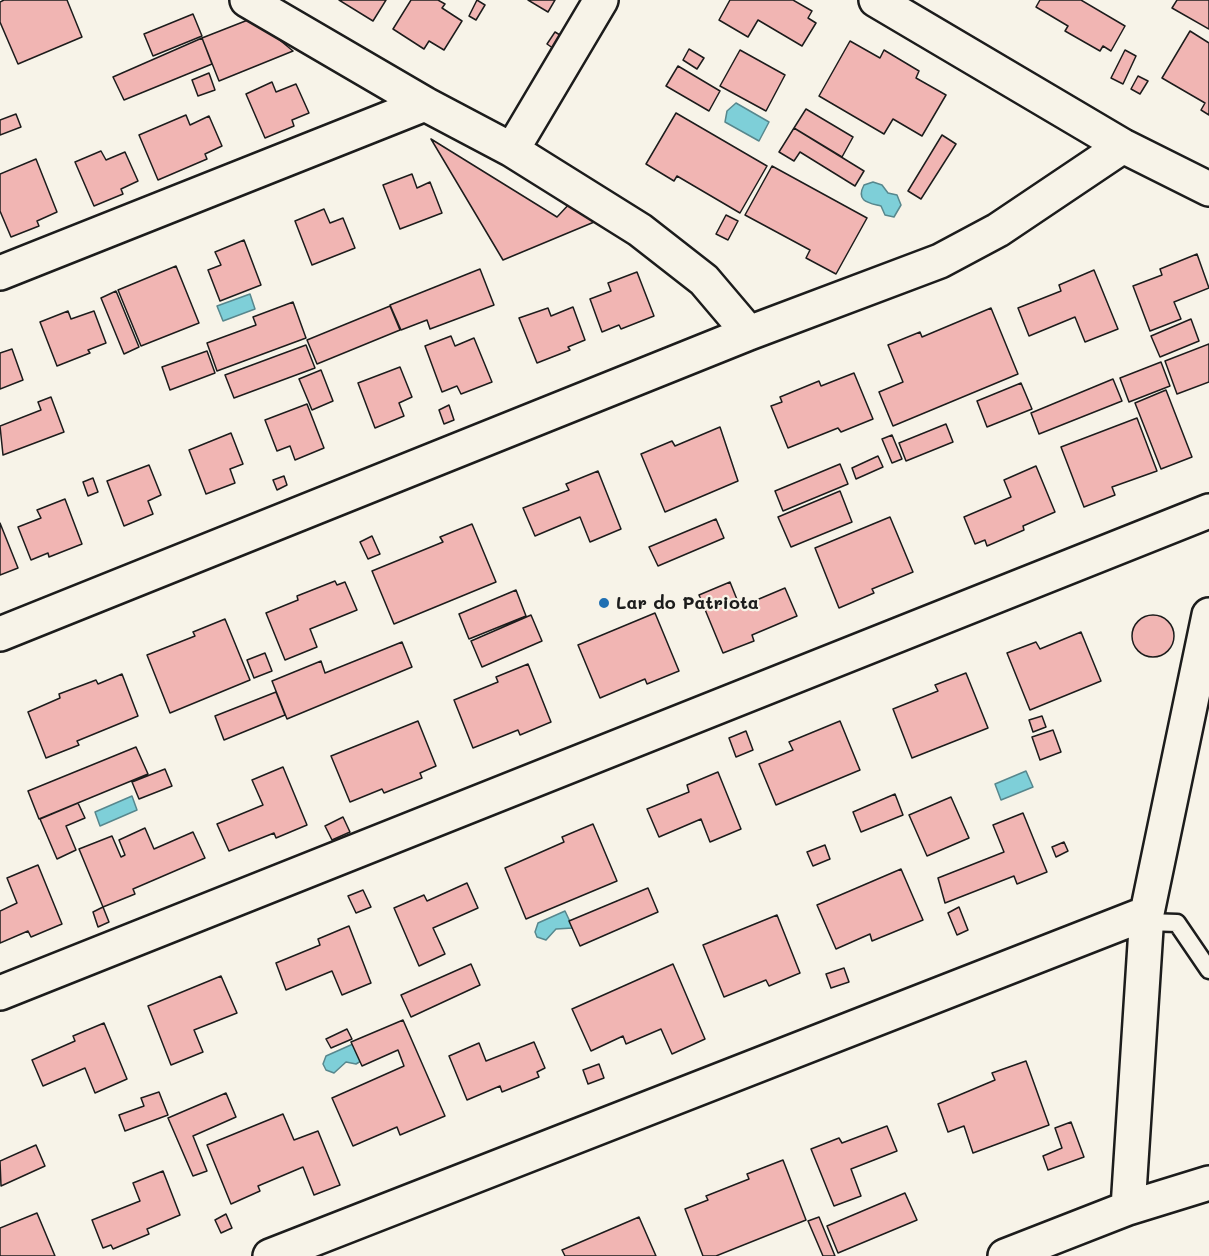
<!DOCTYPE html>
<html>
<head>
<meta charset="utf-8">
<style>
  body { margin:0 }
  canvas { display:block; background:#f7f3e8 }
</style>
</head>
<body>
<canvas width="1209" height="1256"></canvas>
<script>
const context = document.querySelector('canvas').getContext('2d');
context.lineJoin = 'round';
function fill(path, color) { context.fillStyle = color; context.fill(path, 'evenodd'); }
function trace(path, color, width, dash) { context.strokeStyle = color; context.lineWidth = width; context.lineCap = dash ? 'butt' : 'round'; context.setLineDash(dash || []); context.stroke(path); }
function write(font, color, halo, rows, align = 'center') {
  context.font = font + ' Mali,sans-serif'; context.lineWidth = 4.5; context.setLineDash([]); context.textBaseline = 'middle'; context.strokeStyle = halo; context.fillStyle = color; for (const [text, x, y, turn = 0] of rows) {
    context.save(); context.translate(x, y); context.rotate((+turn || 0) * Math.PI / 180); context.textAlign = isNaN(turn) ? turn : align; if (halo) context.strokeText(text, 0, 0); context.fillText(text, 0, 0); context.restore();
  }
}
const water = new Path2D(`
  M736,103l33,19 -10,19 -34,-19 2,-11z
  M873,182l9,3 6,8 9,2 4,10 -7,12 -9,-2 -4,-9c-11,-3 -26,-4 -17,-21z
  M250,294l5,15 -32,12 -6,-15z
  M1026,771l7,16 -32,13 -6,-16z
  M132,796l5,14 -37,16 -5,-14z
  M565,911l8,17 -17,1 -10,11 -9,-3 -2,-5 3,-9z
  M353,1044l8,17 -5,3 -10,-2 -12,11 -8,-3 -3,-6 3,-8z`);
fill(water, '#7ecfd8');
trace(water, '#57878d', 1.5);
const building = new Path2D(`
  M4,0h63l15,37 -64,27 -18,-42v-20z
  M339,0h47l-13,21z
  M411,0h27l7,4 -3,4 20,13 -18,29 -15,-9 -5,8 -31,-20z
  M477,0l8,5 -9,15 -7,-4z
  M528,0h27l-7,12z
  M730,0h63l19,11 -4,7 8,5 -14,23 -44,-26 -10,17 -29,-17z
  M1040,0h41l44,26 -14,25 -8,-5 -3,5 -35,-20 3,-5 -32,-19z
  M1177,0h32v29l-37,-21z
  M193,14l9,22 -49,20 -9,-22z
  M253,18l40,33 -74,30 -17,-43z
  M1190,31l19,12v72l-8,-5 4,-7 -43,-25z
  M555,32l10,6 -8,13 -10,-7z
  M202,38l10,26 -88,36 -11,-23z
  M850,41l30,17 4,-8 35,21 -3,7 30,17 -24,41 -29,-17 -9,15 -65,-38z
  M689,49l15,9 -7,11 -14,-9z
  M740,50l45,25 -19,36 -46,-25z
  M1125,50l11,6 -13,28 -12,-6z
  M678,66l42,25 -11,20 -43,-25z
  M209,73l6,17 -17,6 -6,-16z
  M1138,76l10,5 -8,13 -9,-5z
  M272,82l4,10 20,-8 13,29 -17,7 2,6 -29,12 -19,-44z
  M806,109l47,28 -11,20 -48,-29z
  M676,113l91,53 -27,47 -63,-37 -3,5 -28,-17z
  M16,114l5,13 -21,8v-15z
  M186,115l4,10 19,-9 13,30 -17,8 2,5 -49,21 -19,-45z
  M794,128l70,43 -9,15 -55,-34 -6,9 -15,-9z
  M942,135l14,9 -35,55 -13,-8z
  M431,139l126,78 15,-16 27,19 -96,40z
  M101,151l5,9 19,-8 13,29 -17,8 2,5 -29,12 -19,-44z
  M36,159l21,53 -20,9 2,5 -28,11 -11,-26v-37z
  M772,166l95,52 -31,56 -30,-16 4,-8 -65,-35z
  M412,174l5,14 13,-6 12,31 -42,16 -17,-44z
  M324,209l6,14 13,-5 12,30 -43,17 -17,-44z
  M726,215l12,6 -10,19 -12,-6z
  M244,240l17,45 -41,16 -12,-31 13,-5 -6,-13z
  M1197,254l12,34 -35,14 7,17 -31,12 -17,-45 29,-11 -2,-6z
  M176,266l23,57 -58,23 -23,-56z
  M480,269l14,36 -64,24 -3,-9 -26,10 -11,-25z
  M1094,270l24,59 -33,13 -10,-25 -46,19 -11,-28 43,-17 -2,-6z
  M637,272l17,44 -33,13 -2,-4 -17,7 -12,-33 21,-8 -3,-8z
  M116,291l23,56 -15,7 -23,-56z
  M293,302l13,36 -89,33 -10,-28 49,-18 -3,-8z
  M390,306l10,24 -83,34 -10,-24z
  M573,307l12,33 -17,7 2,3 -33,13 -18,-45 29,-10 3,8z
  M991,308l27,66 -125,52 -14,-34 24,-10 -15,-37 32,-13 2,5z
  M68,311l3,8 23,-8 12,32 -18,7 2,3 -33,13 -17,-44z
  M1191,319l8,22 -39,16 -9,-21z
  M451,336l4,10 19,-8 18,44 -31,12 -4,-8 -15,6 -17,-46z
  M1209,344v38l-32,12 -12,-33z
  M306,345l9,23 -81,30 -9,-23z
  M12,349l11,31 -23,9v-36z
  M207,351l8,22 -45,17 -8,-23z
  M1161,362l9,24 -41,16 -9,-24z
  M400,367l12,30 -13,6 5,13 -29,12 -17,-45z
  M321,370l12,31 -21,9 -13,-31z
  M854,373l19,46 -32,13 -3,-4 -50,20 -17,-42 11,-4 -2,-5 39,-16 2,5z
  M1113,379l9,22 -83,33 -8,-21z
  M1021,383l11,26 -45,18 -10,-26z
  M1166,390l26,67 -31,12 -26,-66z
  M51,397l13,35 -61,23 -3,-29 41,-16 -3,-8z
  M307,404l17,44 -29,12 -5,-14 -13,5 -12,-31z
  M449,405l5,15 -10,4 -5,-14z
  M1137,418l20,53 -45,16 3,8 -31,12 -23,-60z
  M946,424l7,18 -47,19 -7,-18z
  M720,427l18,54 -73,31 -24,-58 31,-13 3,5z
  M231,433l12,31 -13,5 5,14 -29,11 -17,-44z
  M892,435l10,24 -10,4 -10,-24z
  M878,456l5,11 -27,12 -4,-11z
  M840,464l8,20 -65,27 -8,-20z
  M149,465l12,30 -13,6 5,13 -29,12 -17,-45z
  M1036,466l19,46 -32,14 1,4 -37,16 -2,-6 -10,4 -11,-27 47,-20 -7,-17z
  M598,471l23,58 -31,13 -10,-25 -45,19 -12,-28 46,-18 -3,-6z
  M284,476l3,9 -10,5 -4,-10z
  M93,478l5,14 -10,4 -5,-14z
  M840,491l12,31 -61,25 -13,-30z
  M65,499l17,45 -33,13 -1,-4 -17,7 -13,-33 23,-9 -4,-8z
  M890,517l23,55 -41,17 2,4 -35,15 -24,-60z
  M716,519l8,19 -66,28 -9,-19z
  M0,523l18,45 -18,7z
  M472,524l24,58 -102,42 -22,-53 71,-29 -3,-5z
  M372,536l8,18 -12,5 -8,-17z
  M335,581l2,4 8,-3 12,28 -47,19 7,18 -32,13 -19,-47 32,-13 -1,-4z
  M730,582l10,25 45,-19 12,28 -45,19 2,6 -31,12 -24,-58z
  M516,590l10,26 -57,23 -10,-25z
  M655,613l24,58 -32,13 -2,-5 -45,19 -22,-53z
  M531,615l11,26 -60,26 -11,-26z
  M1132 636a21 21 0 1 1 42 0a21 21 0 1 1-42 0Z
  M225,619l25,61 -80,33 -23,-58 48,-19 -2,-4z
  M1081,632l20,49 -71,29 -23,-57 29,-11 4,7z
  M402,642l10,25 -125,52 -15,-38 49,-20 4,12z
  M265,653l7,18 -18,7 -7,-18z
  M528,664l23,58 -31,13 -2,-5 -45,18 -19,-48 44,-18 -2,-5z
  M966,673l22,55 -76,30 -19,-49 45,-18 -3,-6z
  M122,674l16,42 -61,25 2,4 -33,13 -18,-46 32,-14 -1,-4 37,-14 2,4z
  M276,692l9,23 -61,25 -9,-24z
  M1042,716l4,11 -13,5 -4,-12z
  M418,721l18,45 -16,7 2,5 -38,15 -2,-4 -32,13 -19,-46z
  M840,721l20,49 -84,35 -17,-41 34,-14 -4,-8z
  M1053,730l8,22 -21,8 -8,-23z
  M746,731l7,19 -17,7 -7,-19z
  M136,747l12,27 -109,45 -11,-28z
  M283,767l24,58 -31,13 -2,-5 -45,18 -12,-27 46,-19 -11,-25z
  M165,769l7,17 -33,13 -7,-17z
  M718,772l23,57 -31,13 -9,-23 -42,18 -12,-28 42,-17 -2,-7z
  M895,794l8,21 -42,17 -8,-20z
  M951,797l18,41 -42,18 -18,-41z
  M78,803l7,15 -19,8 10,24 -19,9 -17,-40z
  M1023,813l24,59 -30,12 -3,-8 -69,27 -7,-25 66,-26 -11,-27z
  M343,817l7,15 -18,8 -7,-14z
  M593,824l24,57 -91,38 -21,-51 59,-26 -2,-5z
  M145,828l9,21 39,-17 12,26 -72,31 2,5 -32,13 -24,-58 33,-13 9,21 4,-2 -6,-15z
  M1064,842l4,9 -12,6 -4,-10z
  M825,845l5,14 -17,7 -6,-14z
  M38,865l24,59 -31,13 -3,-6 -28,12v-32l17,-8 -10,-25z
  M901,869l22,51 -51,21 -2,-7 -34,15 -19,-44z
  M467,883l11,25 -45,20 12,26 -26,12 -25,-58 30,-13 3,6z
  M648,888l10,24 -78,34 -11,-25z
  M363,890l8,17 -15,6 -8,-17z
  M103,907l6,15 -11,5 -5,-15z
  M959,907l9,23 -11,5 -9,-22z
  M777,915l23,58 -31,13 -3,-6 -42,17 -21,-52z
  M349,926l22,57 -29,12 -10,-24 -46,19 -10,-27 44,-18 -2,-6z
  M471,964l9,21 -69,32 -10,-22z
  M673,964l32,75 -33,15 -11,-25 -35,15 -3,-8 -32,15 -19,-42z
  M844,968l5,14 -18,6 -5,-14z
  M221,976l16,37 -43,17 9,22 -32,13 -23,-59z
  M403,1020l42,96 -45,19 -3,-8 -44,19 -21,-48 72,-32 -6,-16 -36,16 -11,-24z
  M104,1023l23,56 -32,14 -10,-25 -42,18 -11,-26 43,-19 -2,-5z
  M347,1029l5,10 -21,9 -5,-9z
  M534,1042l11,26 -8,4 2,5 -37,15 -2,-6 -33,14 -18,-44 30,-13 7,18z
  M1026,1061l23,64 -76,28 -9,-27 -16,6 -10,-28 57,-24 -3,-7z
  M599,1064l5,14 -16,6 -5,-14z
  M159,1092l9,23 -43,16 -6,-16 25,-9 -3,-8z
  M226,1093l10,24 -43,19 14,35 -14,5 -25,-58z
  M283,1114l11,26 24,-9 22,54 -26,10 -11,-28 -45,19 2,5 -29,13 -24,-59z
  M1071,1122l13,35 -36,13 -5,-14 19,-8 -7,-20z
  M887,1126l10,25 -46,18 10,27 -27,10 -23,-57 28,-11 3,5z
  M36,1145l9,21 -44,20 -1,-25z
  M783,1160l23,60 -90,36h-13l-18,-47 23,-9 -2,-4 43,-17 -2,-5z
  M163,1171l17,44 -33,14 2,5 -36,15 -2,-4 -8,3 -11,-28 48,-19 -7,-18z
  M905,1193l12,27 -79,33 -11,-27z
  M37,1213l18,43h-55v-28z
  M226,1214l6,14 -11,5 -6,-13z
  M639,1217l17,39h-91l-3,-6z
  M819,1217l16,39h-12l-15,-35z`);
fill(building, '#f1b5b3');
trace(building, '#1c1c1c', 1.5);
const service = new Path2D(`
  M1147,922l30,1 32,47`);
const minor = new Path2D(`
  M247,0l178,104 87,46 128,80 64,50 45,53
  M876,0l247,146 86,43
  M512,150l89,-150
  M0,273l425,-169
  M0,634l749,-301 191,-72 58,-31 125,-84
  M0,993l1209,-482
  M1128,1208l19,-295 62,-298
  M270,1256l877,-343
  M1005,1256l123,-48 81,-25`);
trace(service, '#1c1c1c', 21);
trace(minor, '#1c1c1c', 38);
trace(service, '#f7f3e8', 16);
trace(minor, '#f7f3e8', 33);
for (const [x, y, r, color] of [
  [604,603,6,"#1f6fb2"]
]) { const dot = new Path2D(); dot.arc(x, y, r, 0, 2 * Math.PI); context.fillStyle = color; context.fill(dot); trace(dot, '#f7f3e8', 2); }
write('bold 18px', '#1c1c1c', '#f7f3e8', [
  ["Lar do Patriota",616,603]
], 'left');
</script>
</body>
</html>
